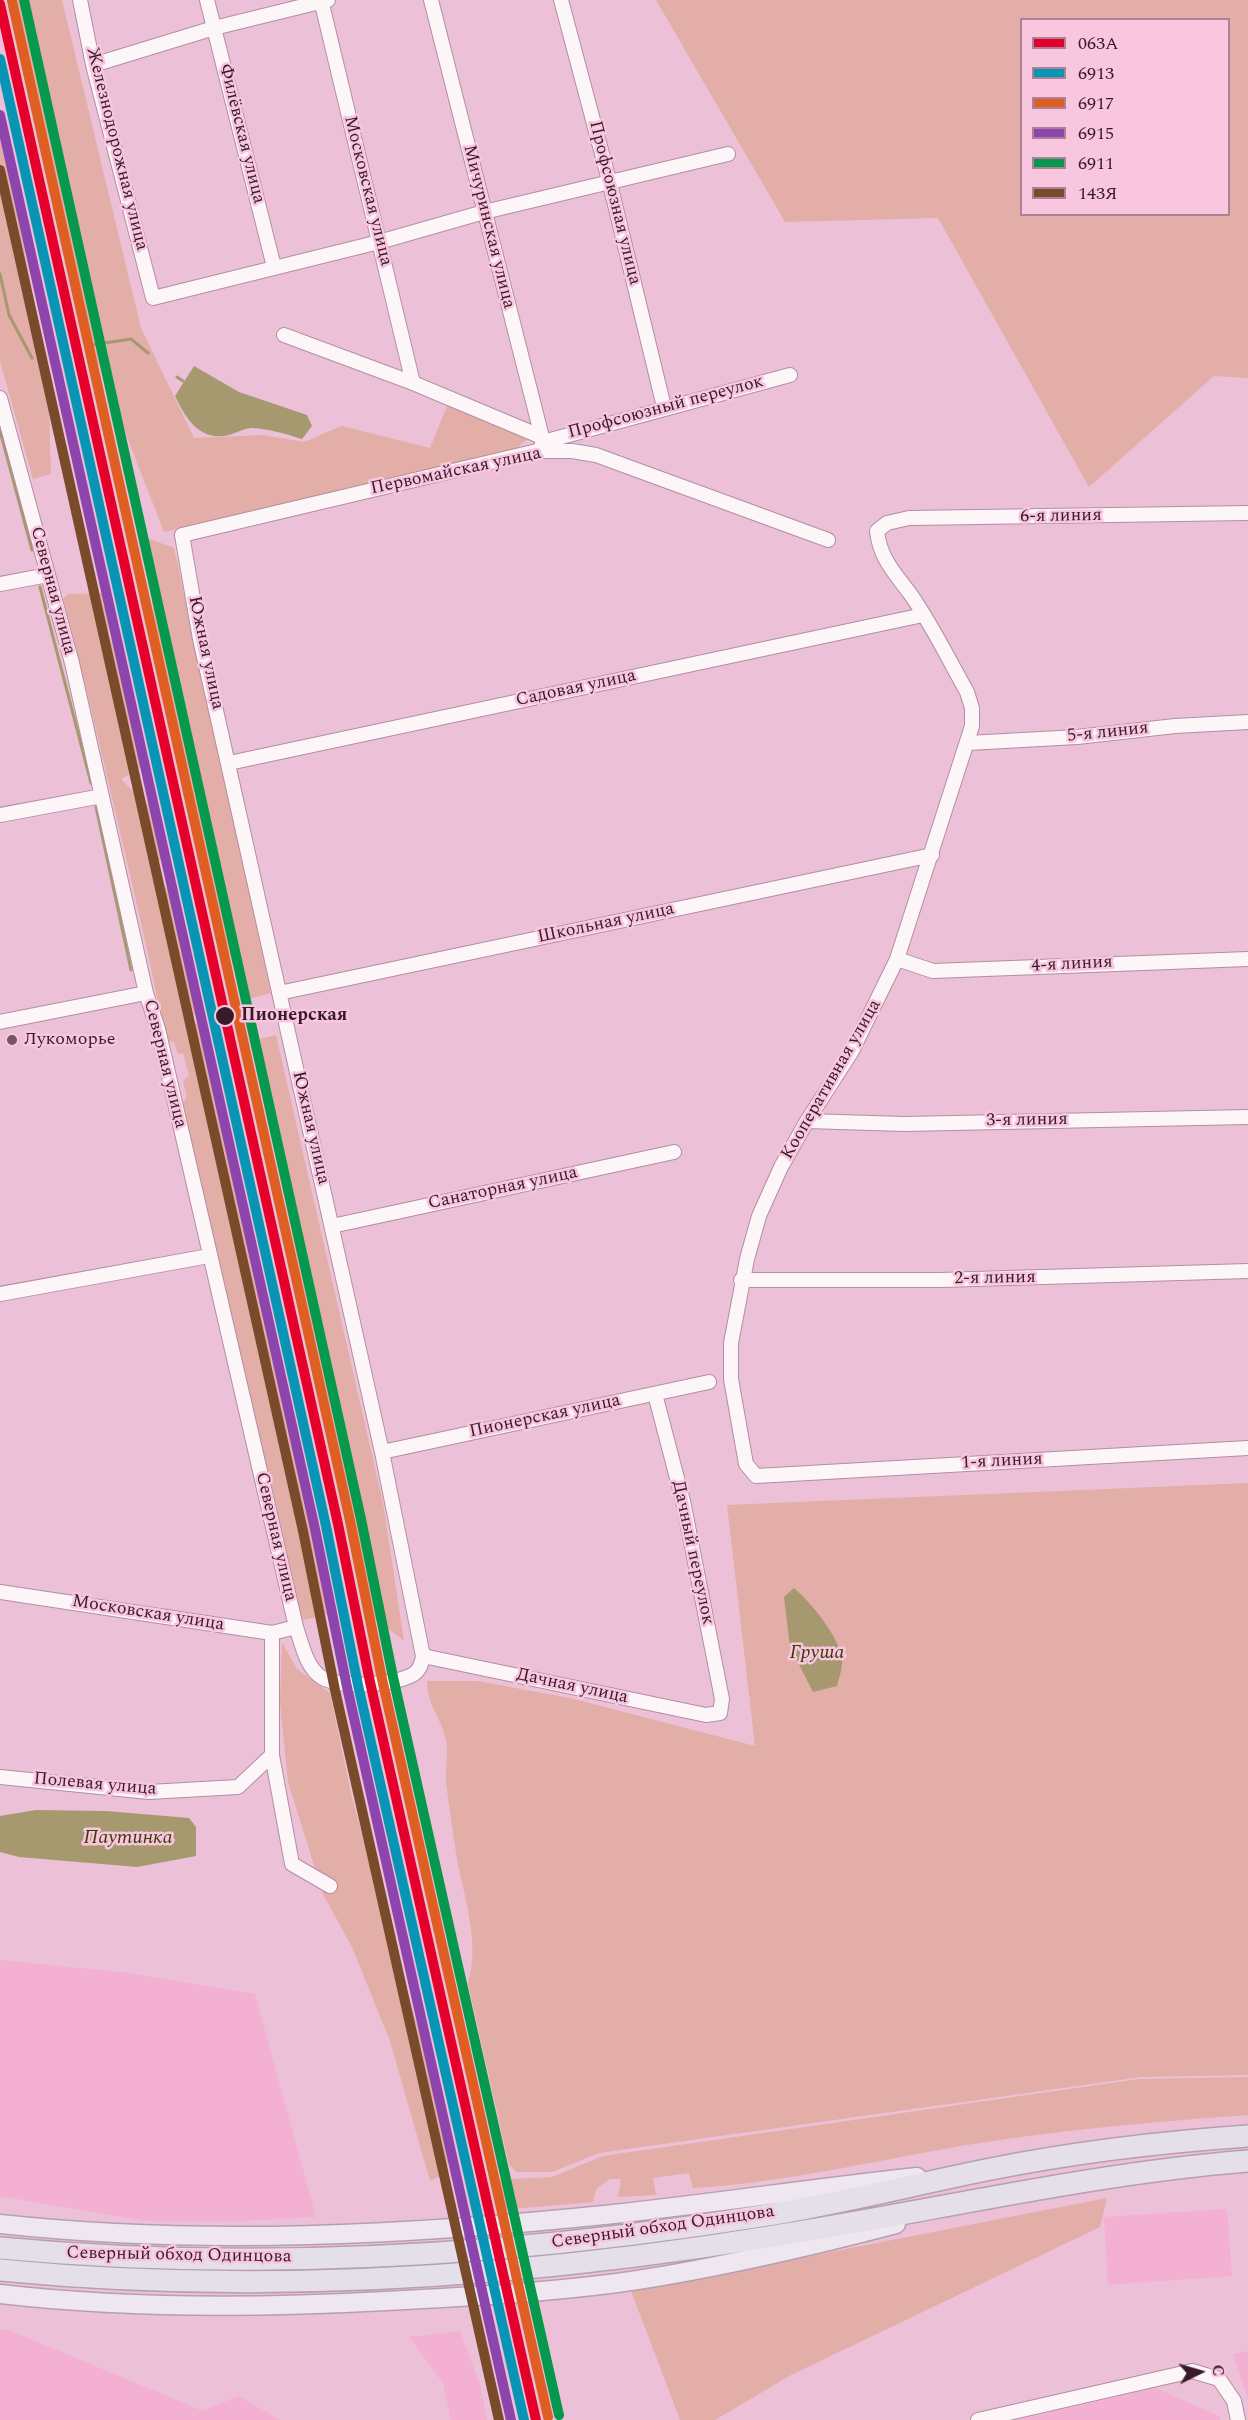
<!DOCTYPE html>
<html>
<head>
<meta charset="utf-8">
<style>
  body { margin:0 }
  #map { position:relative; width:1248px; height:2420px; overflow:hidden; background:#ecc0d6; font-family:Spectral,serif }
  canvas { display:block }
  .legend { position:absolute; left:1020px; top:18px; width:210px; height:198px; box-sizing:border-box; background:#f8c6de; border:2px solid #ab8196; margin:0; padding:8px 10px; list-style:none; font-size:18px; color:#381a2a }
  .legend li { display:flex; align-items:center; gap:12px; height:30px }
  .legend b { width:30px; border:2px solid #ab8196 }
  .north { position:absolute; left:1170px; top:2342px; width:60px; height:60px; -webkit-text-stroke:4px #f8c6de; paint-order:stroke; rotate:85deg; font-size:16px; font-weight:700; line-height:24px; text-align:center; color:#381a2a }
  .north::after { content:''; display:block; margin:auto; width:21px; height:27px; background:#381a2a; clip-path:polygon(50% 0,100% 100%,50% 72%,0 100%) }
</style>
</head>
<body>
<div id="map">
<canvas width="1248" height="2420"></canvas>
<ul class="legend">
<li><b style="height:8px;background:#e4002b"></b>063А</li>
<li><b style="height:8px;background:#0894b5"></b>6913</li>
<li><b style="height:8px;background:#df5e23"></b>6917</li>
<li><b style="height:8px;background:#8e44ad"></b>6915</li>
<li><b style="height:8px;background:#06984d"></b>6911</li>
<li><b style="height:8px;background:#7a4b2a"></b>143Я</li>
</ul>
<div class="north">С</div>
</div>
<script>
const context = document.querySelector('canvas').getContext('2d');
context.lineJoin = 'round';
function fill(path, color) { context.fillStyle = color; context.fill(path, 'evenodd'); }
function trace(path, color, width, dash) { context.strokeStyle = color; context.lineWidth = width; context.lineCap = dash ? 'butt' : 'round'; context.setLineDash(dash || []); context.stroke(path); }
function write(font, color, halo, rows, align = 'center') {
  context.font = font + ' Spectral,serif'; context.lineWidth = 5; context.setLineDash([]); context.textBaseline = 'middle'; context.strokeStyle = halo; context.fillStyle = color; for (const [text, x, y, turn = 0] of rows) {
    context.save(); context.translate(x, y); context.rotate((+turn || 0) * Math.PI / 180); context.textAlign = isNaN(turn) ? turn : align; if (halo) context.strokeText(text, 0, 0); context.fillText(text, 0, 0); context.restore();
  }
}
fill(new Path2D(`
  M0,1960l121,12 134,22 61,223 -77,4h-95l-144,-25z
  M1227,2209l5,67 -124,9 -4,-68z
  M0,2329l11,2 192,80 35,-15 42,24h-280z
  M460,2331l20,54 7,35h-36l-8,-37 -34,-46z
  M1248,2351v48l-15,-45z
  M1155,2388l64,28 1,4h-202z`), '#f4b0d2');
fill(new Path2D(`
  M16,0h46l79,328 53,110 69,-3 41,7 38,-16 88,22 18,-44 82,33 -17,14 -349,81 -68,-175z
  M656,0h592v378l-34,-2 -125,111 -151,-269 -153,4zM1022,20h206v194h-206z
  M0,115l48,265 3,94 -18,5 -33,-118z
  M144,537l30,11 97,445 -27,7 -31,-99 -23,-123 -26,-81z
  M107,593l2,42 10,24 26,106 -24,14 14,14 3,12 16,-3 13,57 -10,3 5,26 12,-2 29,127 -17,3 2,9 19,-4 14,97 42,179 32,119 39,197 -35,8 -118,-514 6,-11 -4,-15 6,-6 -6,-22 -5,1 -4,-12 -10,-1c-8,-59 -23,-117 -36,-175 -21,-89 -41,-179 -65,-267l5,-5z
  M276,1035l107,468 21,138 -32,-25 -111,-530 -1,-47z
  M1248,1483v592l-107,2 -542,76 -47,19h-35l-8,-7 -41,-181c12,-42 -3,-83 -11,-125 -4,-26 -8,-52 -11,-77 -1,-14 3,-28 0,-41 -4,-23 -19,-35 -19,-60h50l93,17 185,48 -28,-241z
  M282,1642l15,27 33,24 22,105 100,348 -7,27 -15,8 -40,-140 -38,-94 -29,-53 -35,-112 -8,-80z
  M1248,2077v38c-83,6 -167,13 -249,25 -103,15 -203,42 -306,48l-4,-15 -36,5 3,17 -38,2 3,-18h-11l-14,10 -3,13 -94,8 -6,-30 59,-3 51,-21 536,-77z
  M1107,2198l-7,29 -309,148 -76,45h-35l-49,-129z`), '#e2aea7');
fill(new Path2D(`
  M194,366l45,26 68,23 5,11 -10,13c-16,-5 -33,-10 -50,-11 -7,0 -16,5 -23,7 -29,7 -43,-16 -54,-39z
  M794,1588c18,16 43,46 48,70 1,9 -3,20 -5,28l-24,6 -23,-45 -6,-50z
  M36,1810l70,1 83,7 7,9v29l-59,11 -118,-10 -19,-5v-36z`), '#a7996f');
trace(new Path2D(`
  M0,274l9,41 23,43
  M92,345l39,-6 17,14
  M177,377l6,4
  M0,431l32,119
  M40,587l51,196
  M96,807l35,163`), '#a7996f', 3);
const minor = new Path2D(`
  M80,0l13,65 60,233 226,-56 105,-30 244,-58
  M207,0l67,267
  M321,0l92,383
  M431,0l111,437v11l-5,3
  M561,0l49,184 54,223
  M93,65l121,-37 114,-28
  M284,335l129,48 129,54
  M0,398l72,265 74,330 12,36 138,598c6,17 10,40 25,50 20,12 71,8 91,-2 8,-4 10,-12 11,-19l-41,-204 -182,-813 -18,-104 355,-84h35l24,4 232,85
  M543,442l247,-67
  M1248,513l-339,5 -22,5 -10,8c3,28 18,42 34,64 21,30 38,65 56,97l5,16v18l-75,233 -45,92 -45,70 -26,46 -22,49 -12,43 -16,84v36l15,85 10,12 492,-28
  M0,584l48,-9
  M968,743l109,-6 98,-11 73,-4
  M229,763l694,-148
  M0,815l102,-19
  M897,959l36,12 315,-12
  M279,993l653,-138
  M0,1022l146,-29
  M807,1121l97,3 344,-7
  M332,1226l342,-74
  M741,1280h199l308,-9
  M0,1294l209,-38
  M382,1452l327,-70
  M0,1592l272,41 24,-6
  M423,1656l283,59 14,-2 2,-14 -39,-198 -28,-107
  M272,1755l20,109 38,22
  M0,1777l149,15 89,-5 34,-32v-122
  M978,2420l214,-49 27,8 15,22 4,19`);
const major = new Path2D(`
  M0,2224c203,22 411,11 614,-10 101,-11 201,-26 303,-37
  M0,2294c128,15 257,14 386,7 77,-4 154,-8 231,-18 94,-13 187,-35 279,-59`);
const highway = new Path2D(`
  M0,2248c253,24 511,8 762,-32 77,-12 153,-32 229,-47 85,-17 171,-27 257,-33
  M0,2270c255,25 516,8 768,-33 160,-25 318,-63 480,-76`);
trace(minor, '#b18fa1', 16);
trace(major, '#b69fb3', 21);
trace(highway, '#b69fb3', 24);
trace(minor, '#fcf6f9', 14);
trace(major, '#efe7f0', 18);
trace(highway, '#e5dfea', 21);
trace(new Path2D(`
  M0,4l338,1520 32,158 166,738`), '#e4002b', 10);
trace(new Path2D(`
  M0,59l326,1467 32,159 166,735`), '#0894b5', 10);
trace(new Path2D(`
  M12,1l338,1520 32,158 166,738`), '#df5e23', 10);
trace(new Path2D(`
  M0,115l315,1414 32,158 164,733`), '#8e44ad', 10);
trace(new Path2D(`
  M24,0l337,1519 32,158 166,738`), '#06984d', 10);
trace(new Path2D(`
  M0,170l303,1361 32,159 164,730`), '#7a4b2a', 10);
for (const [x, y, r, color] of [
  [225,1016,10,"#381a2a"],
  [12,1040,6,"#775466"]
]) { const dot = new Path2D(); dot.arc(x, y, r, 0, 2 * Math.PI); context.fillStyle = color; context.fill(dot); trace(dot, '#f8c6de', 2); }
write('18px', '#381a2a', '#f8c6de', [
  ["Филёвская улица",241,134,76],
  ["Железнодорожная улица",116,149,76],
  ["Московская улица",367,191,76],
  ["Профсоюзная улица",614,203,76],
  ["Мичуринская улица",488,227,76],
  ["Профсоюзный переулок",666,408,-15],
  ["Первомайская улица",456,472,-12],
  ["6-я линия",1061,517,-1],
  ["Северная улица",52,591,75],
  ["Южная улица",205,653,78],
  ["Садовая улица",576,689,-12],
  ["5-я линия",1108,733,-6],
  ["Школьная улица",606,924,-12],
  ["4-я линия",1072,965,-3],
  ["Северная улица",164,1064,76],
  ["Кооперативная улица",832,1080,-60],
  ["3-я линия",1027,1121,-1],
  ["Южная улица",310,1128,77],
  ["Санаторная улица",503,1189,-12],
  ["2-я линия",995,1279,-1],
  ["Пионерская улица",545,1417,-12],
  ["1-я линия",1002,1462,-3],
  ["Северная улица",275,1537,77],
  ["Дачный переулок",692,1553,78],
  ["Московская улица",148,1614,9],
  ["Дачная улица",572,1687,12],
  ["Полевая улица",95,1785,5],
  ["Северный обход Одинцова",663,2228,-8],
  ["Северный обход Одинцова",179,2256,1]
]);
write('bold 18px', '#381a2a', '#f8c6de', [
  ["Пионерская",241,1016]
], 'left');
write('18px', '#381a2a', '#f8c6de', [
  ["Лукоморье",24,1040]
], 'left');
write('italic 20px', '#3c3b02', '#f8c6de', [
  ["Груша",817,1654],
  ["Паутинка",128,1839]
]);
</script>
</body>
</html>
